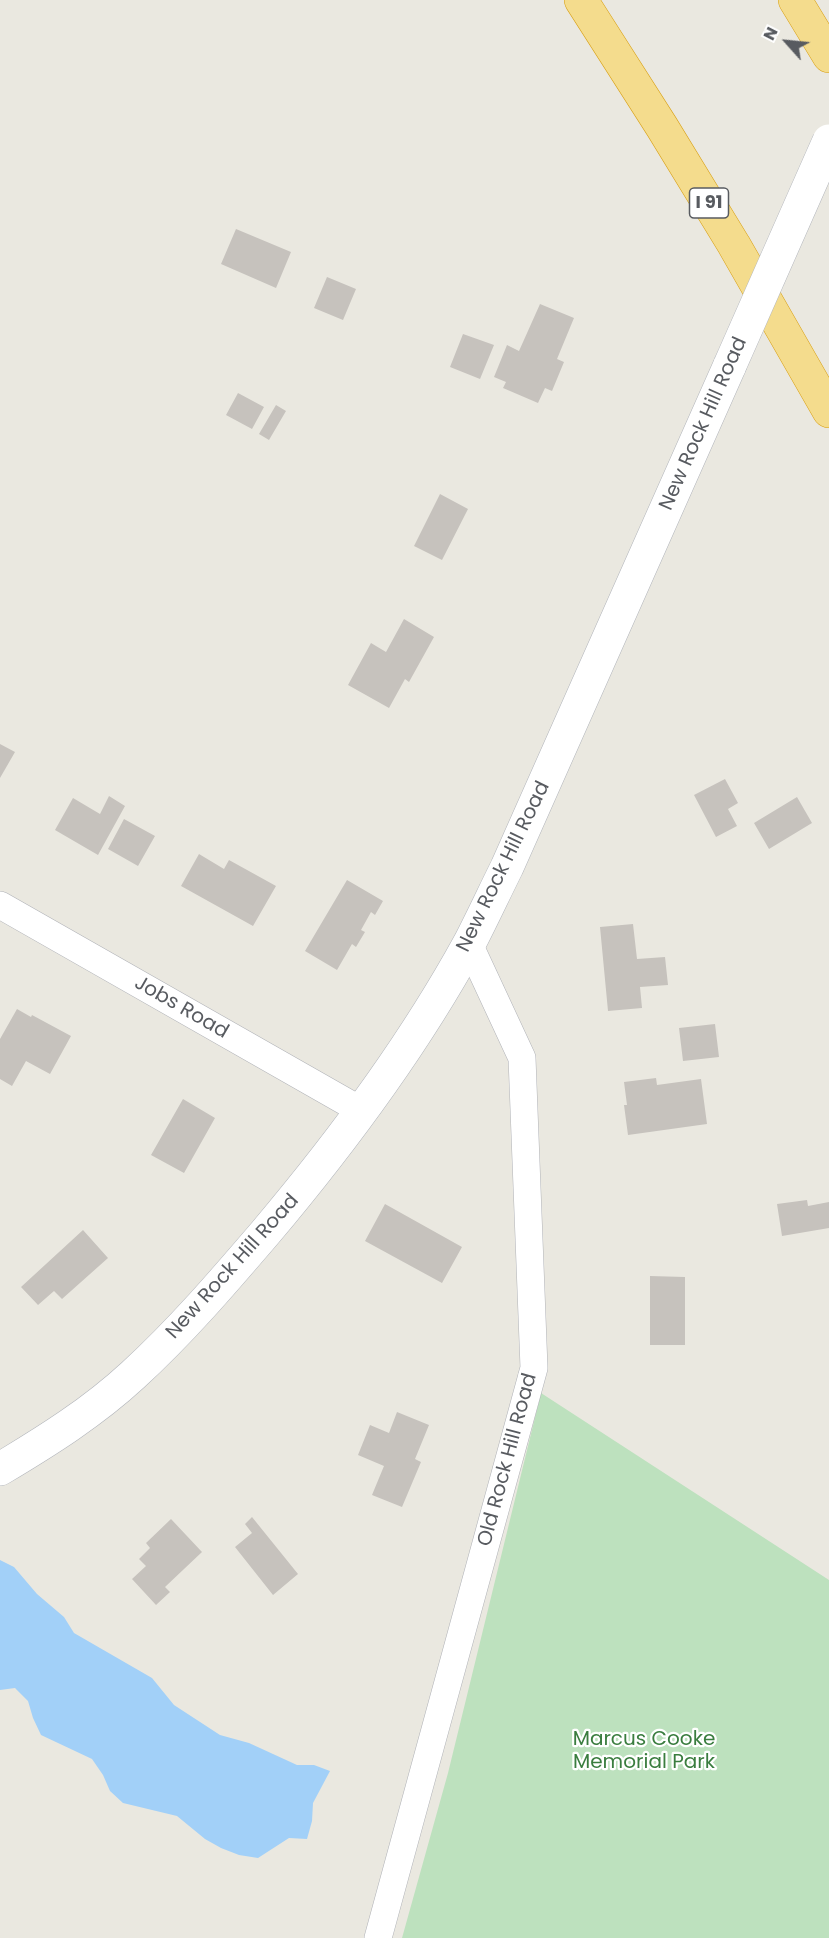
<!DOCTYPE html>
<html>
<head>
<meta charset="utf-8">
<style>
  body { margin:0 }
  #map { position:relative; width:829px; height:1938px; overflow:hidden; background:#eae8e0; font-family:Poppins,sans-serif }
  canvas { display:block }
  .north { position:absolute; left:757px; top:12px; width:60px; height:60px; -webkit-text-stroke:4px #fff; paint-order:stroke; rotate:297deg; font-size:16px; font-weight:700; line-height:24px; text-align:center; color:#585b60 }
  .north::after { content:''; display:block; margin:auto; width:21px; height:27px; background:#585b60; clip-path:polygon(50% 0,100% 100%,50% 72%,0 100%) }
</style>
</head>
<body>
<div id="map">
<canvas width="829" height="1938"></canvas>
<div class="north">N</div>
</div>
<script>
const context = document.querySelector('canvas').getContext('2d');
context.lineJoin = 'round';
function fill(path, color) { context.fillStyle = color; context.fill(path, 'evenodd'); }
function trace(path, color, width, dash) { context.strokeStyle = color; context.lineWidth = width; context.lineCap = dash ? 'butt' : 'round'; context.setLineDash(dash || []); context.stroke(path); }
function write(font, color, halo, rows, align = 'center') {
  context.font = font + ' Poppins,sans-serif'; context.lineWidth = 4.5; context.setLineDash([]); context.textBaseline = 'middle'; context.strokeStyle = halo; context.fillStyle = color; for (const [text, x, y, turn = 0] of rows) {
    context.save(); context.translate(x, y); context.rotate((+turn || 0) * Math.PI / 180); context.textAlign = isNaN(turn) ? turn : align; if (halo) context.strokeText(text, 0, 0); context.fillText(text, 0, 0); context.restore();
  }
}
fill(new Path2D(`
  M541,1393l288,187v358h-427l46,-165z`), '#bde1be');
fill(new Path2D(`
  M0,1560l14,7 23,27 27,23 10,16 78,45 22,27 46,30 29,8 48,22h17l16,6 -17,32 -1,18 -5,18 -18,-1 -31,20 -19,-3 -18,-7 -16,-9 -28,-23 -54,-13 -13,-12 -7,-16 -11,-16 -51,-24 -8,-17 -5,-17 -13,-13 -15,2z`), '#a2d0f8');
fill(new Path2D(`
  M236,229l55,23 -15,36 -55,-24z
  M327,277l29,12 -13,31 -29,-12z
  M540,304l34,14 -17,41 7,3 -12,29 -7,-3 -7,15 -35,-15 3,-6 -12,-5 13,-32 12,6z
  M463,334l31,11 -14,34 -30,-12z
  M238,393l26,14 -12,22 -26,-14z
  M276,405l10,6 -17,29 -10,-6z
  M440,494l28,15 -26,51 -28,-14z
  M404,619l30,18 -25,45 -4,-3 -16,29 -41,-23 23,-42 15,9z
  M0,744l15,8 -15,26z
  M725,779l13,24 -10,6 9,17 -21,11 -22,-42z
  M109,796l16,10 -27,49 -43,-25 18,-32 27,16z
  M797,797l15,26 -43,26 -15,-26z
  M124,819l31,17 -17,30 -30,-17z
  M199,854l25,15 5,-9 47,26 -23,40 -72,-40z
  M347,880l36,21 -8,14 -4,-3 -10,18 4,2 -9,15 -4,-3 -15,26 -32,-19z
  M633,924l4,35 28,-2 3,28 -28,2 2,21 -34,3 -8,-84z
  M17,1009l14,8 1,-2 39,21 -21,38 -24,-13 -14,25 -12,-7v-40z
  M715,1024l4,33 -36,4 -4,-33z
  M656,1078l1,7 44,-6 6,45 -79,11 -4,-30h3l-3,-23z
  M183,1099l32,19 -31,55 -33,-18z
  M807,1200l1,6 21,-4v26l-47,8 -5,-32z
  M385,1204l77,43 -20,36 -77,-42z
  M83,1230l25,28 -46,41 -8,-8 -16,14 -17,-18z
  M650,1276l35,1v68h-35z
  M397,1412l32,13 -14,34 6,3 -19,45 -30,-12 12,-29 -26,-11 12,-30 19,8z
  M252,1517l46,57 -25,21 -38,-48 17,-14 -7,-9z
  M171,1519l31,33 -37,35 5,5 -14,13 -24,-26 14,-13 -7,-7 11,-11 -4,-5z`), '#c6c2bd');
const minor = new Path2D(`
  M0,905l362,206
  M378,1938l156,-570 -12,-310 -53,-114`);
const secondary = new Path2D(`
  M0,1469c47,-28 93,-57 133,-94 48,-44 90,-93 132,-142 76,-90 147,-185 204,-289 13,-25 25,-51 38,-77l223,-502`);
const motorway = new Path2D(`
  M581,0l81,127 72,118 95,166
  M795,0l34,56`);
trace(minor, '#b0b2b7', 28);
trace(secondary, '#b1b4ba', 34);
trace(motorway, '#d89f12', 34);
trace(minor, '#fff', 27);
trace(secondary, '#fff', 33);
trace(motorway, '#f4dc8d', 33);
const secondaryBridge = new Path2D(`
  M730,365l99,-224`);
trace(secondaryBridge, '#b1b4ba', 34, []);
trace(secondaryBridge, '#fff', 33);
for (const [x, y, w] of [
  [709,203,39]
]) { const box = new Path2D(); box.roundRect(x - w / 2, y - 15, w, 30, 4.5); context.fillStyle = '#fff'; context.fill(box); trace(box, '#585b60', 1.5); }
write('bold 18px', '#585b60', null, [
  ["I 91",709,203]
]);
write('20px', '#585b60', '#fff', [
  ["New Rock Hill Road",704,424,-66],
  ["New Rock Hill Road",504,867,-64],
  ["Jobs Road",181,1008,30],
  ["New Rock Hill Road",233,1267,-48],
  ["Old Rock Hill Road",508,1460,-75]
]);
write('20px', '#3a7d3f', '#fff', [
  ["Marcus Cooke",644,1740],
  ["Memorial Park",644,1763]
]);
</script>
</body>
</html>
